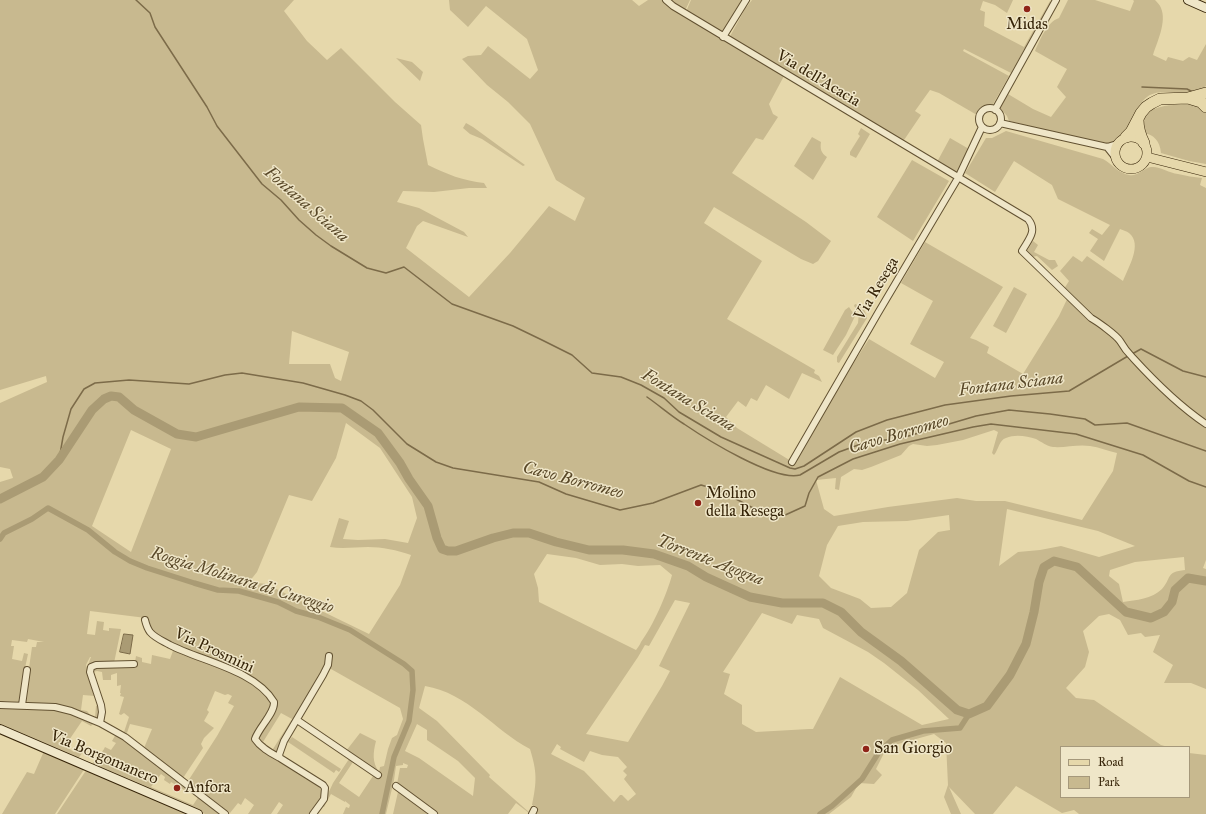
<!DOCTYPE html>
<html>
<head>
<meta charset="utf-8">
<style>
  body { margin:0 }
  #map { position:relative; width:1206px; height:814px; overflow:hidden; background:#e6d8ab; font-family:"IM FELL Great Primer",serif }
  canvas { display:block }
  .legend { position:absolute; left:1060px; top:746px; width:130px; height:52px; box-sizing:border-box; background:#efe6c8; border:1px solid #a5987b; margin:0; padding:5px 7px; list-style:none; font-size:12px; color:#362408 }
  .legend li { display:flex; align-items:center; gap:8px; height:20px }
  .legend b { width:20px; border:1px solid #a5987b }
</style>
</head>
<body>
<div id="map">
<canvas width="1206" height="814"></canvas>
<ul class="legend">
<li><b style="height:5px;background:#e6d8ab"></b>Road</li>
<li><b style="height:11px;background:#c8b98f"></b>Park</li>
</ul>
</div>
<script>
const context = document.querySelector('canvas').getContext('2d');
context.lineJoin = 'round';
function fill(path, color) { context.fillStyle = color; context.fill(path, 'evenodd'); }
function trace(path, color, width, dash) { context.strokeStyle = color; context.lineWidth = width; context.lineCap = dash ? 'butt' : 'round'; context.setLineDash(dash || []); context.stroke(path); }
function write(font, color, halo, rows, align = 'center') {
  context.font = font + ' "IM FELL Great Primer",serif'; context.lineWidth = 3; context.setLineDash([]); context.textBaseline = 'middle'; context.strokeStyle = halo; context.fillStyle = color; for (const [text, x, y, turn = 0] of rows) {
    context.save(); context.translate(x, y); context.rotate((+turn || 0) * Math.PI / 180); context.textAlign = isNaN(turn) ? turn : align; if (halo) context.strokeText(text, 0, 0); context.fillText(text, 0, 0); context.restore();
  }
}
fill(new Path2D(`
  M0,0h294l-10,11 23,30 20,19 14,-12 54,54 26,23 2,14 5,26c18,9 36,16 56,18l3,5h-18l-35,4 -31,-1 -6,11 22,6 45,24 4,5 -45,-16 -6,5 -11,22 63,49 41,-44 39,-47 26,15 10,-23 -29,-18 -26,-56 -22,-22 -21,-17 -25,-26 6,-3 13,-1 7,-9 42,33 8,-9 -11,-31 -41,-33 -18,21 -18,-17 -1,-10h183l7,6 9,-6h42l-6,13 -12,-5 112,68 -15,28 4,10 5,3 -15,23 -7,-2 -24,35 74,49 25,19 -13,20 -5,3 -12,-5 -87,-52 -10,16 58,38 -35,58 88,51 -1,3 5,3 3,6 -20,-9 -13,26 -23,-14 -9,16 -6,-3 -5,9 -8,-6 -12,16 11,11 54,33 78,-122 66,39 9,-16 -34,-18 23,-43 -32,-18 24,-41 78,45 -33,51 6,2 13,7 -2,6 36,21 36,-58 11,-23 -6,-4 5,-8 -9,-10 13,-15 9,6 5,-6 36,25c5,-13 20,-37 6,-48 -2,-2 -7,-3 -9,-4l-16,32 -14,-10 8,-12 -9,-6 3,-4 10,6 8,-10 -52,-26 -6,-14 -38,-24 -19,31 -30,-19 21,-35h6l14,-7 97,28c9,5 15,14 26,16 8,2 15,-7 22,-8 9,-1 18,6 27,7 8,2 16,3 24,4l-2,7 6,3v372l-3,8 3,1v120l-15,-6h-27l9,-18 -20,-13 7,-17 -15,2 -4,-4 -13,2 -8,-15 -11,-6 -10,2 -16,15 6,21 -4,15 -19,21 10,10 18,2 67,45 7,2h-107v50h128v-44l17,2v59h-127l-5,-4 -12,3 -46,-27 -23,28h-18l-26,-27 12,27h-10l-7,-17 4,-12 -2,-42 -12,-9 -43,12 -7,7 -8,16 6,6 -8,9 -15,-1 -8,14 -22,17h-294l1,-8 -4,-1c5,-24 5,-33 -2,-56 -36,-19 -62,-56 -105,-63l-6,22 18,13 53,54 -1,2 41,36h-1l-13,-10 -8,11h-70l-41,-30 3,-16h7l1,-3 -5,-2v2l-7,1 -2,14 -8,34h-43l3,-7 3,1 1,-3 -5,-4v1l-14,-8 -7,13h-2l11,-24 16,-24 4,3 -14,21 20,14 14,-21 4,1 -31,-26 14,-18 16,8c-3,12 -4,21 3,31l1,-5 4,-1 4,-17 4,-11 5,-3 6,-16 -3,-11 -69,-39h-4l-2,-4 -4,10 -43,72 -2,7 -4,-2 1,-3 19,-30 -11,-6 -18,29 3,2 -2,2 -6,-6 1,-5 16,-27 -18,-25 -78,-35 -28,-17 -5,-13 -56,-7 -3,23 8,1 2,-14 7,1 -1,8 6,1v-3l12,1 -7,34 -25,5 -1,-3 3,-8h-1l-4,8 12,33 2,22 -5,-2 1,-12 2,-1 -3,-9 -12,-1 -2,15 6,1 4,5c-27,-11 -56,-13 -86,-15l-5,2v-221l13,-4 -3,-9 -10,-2v-64l47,-21 -1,-6 -46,14zM292,331l57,21 -8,29 -6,-3 -5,-14h-41zM346,423l34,25 32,49 5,21 -9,25 -23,-4 -27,1 -15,-1 6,-18 -10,-3 -9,29c13,2 25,0 38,0 14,0 29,3 43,8l-11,30 -31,49 -103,-50 -17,-2 8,-10 32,-77 23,6 24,-43zM131,430l40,19 -40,103 -39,-26zM994,430l4,2 -6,21 2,2c5,-6 5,-15 12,-17 9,-4 21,-2 30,1 6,3 10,7 17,8 12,1 25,-3 37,-1 9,1 18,5 27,7l-4,18 -31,49 -77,-19h-29l-19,-3 -69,9 -54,9 -10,-7 -8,-29 20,-2 -1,11 4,1 2,-13 13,-8 8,1 9,-3 30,-12 8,-9 4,-2 14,2 10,-1 26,-5zM1007,509l91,22 37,15 -36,11 -38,-11 -21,4 -22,2 -19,14zM949,515l1,15 -12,2 -19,18 -12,43 -16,14 -20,1 -11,-9 -29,-11 -12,-12 8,-31 11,-19 25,-4 44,-1zM547,554l29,4 24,7 22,-1 16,2 22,-1 12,10c-5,19 -19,51 -31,67 -1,3 -3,5 -5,8l-97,-48 -1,-14 -4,-14zM1184,557l1,13c-20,2 -13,8 -23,19 -10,10 -26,11 -39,13l-4,-18 -10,-8 1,-6 25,-8zM675,600l15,3 -31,63 11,5 -8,15 -34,56 -42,-8 52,-77 7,-12 4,1zM762,613l30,11 5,-9 22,4 4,9 45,24 16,11 34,27 31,29 -27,6 -82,-48 -27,52h-4l-53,3 -14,-8v-19l-18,-11 6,-20 -7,-2zM28,639l16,3h-7l-1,5h-4l-3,21h-4l3,-14 -4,-1 -2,8 -10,-2 2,-13h-3l1,-6 15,2zM417,724l10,6v10l31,21 17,17 -2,18 -54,-38 -14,-7zM557,744l4,3 -1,2 24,13 6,-11 12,4 16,2 9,10 -4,4 4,4 -3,4 12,15 -8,7 -6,-6h-2l-6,7 -30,-31 -33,-17z
  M691,0h51l-21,36 -36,-22z
  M752,0h261l-6,13 -12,-8 -12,-4 -3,9 5,2 -1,14 40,21 26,-46 2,3 -25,45 -3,1 -13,23 -47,-24 -1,2 46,25 -17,30 -10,3 -5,6 -38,-22 -9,-3 -15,21 6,4 -19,28 -174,-103 17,-31z
  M1068,0h27l35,11 4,-10 -1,-1h22c2,2 5,5 6,8 6,14 -4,34 -8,47l13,6 2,-4 15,4 6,-4 8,3 9,-16v42c-3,2 -7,5 -11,6 -13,4 -35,-5 -48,5 -15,11 -15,45 -36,46 -4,1 -9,0 -13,0l-89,-22 -2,-5 -7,-8 8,-14 25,15 18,8 15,-20 -9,-10 10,-18 -32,-18c5,-11 12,-29 24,-33z
  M396,58l16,4 11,10 -3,9z
  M1196,104l10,5v55l-17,-3 -28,-8c-1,-12 -7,-19 -19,-20 -1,-33 32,-27 54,-29z
  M466,123l7,4 52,38 -2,1 -41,-27 -12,-5 -7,-6z
  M861,128l9,6 -14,24 -6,-3v-3l10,-16 -2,-2z
  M812,137l9,5c-1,7 0,11 6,15l-14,23 -19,-14z
  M950,138l19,11 -13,24 -19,-11z
  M912,160l37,21 -36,60 -36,-24z
  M1033,241l5,4 -4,7 15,8h6l3,6 -6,4 -15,-14 -5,1 -5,-6z
  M1014,287l13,7 -21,39 -13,-7z
  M855,304c7,2 11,7 12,14l-28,45 -2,-1v-5l21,-34 1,-11 -5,-6z
  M849,307l6,9 -9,19 -13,20 -10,-5 22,-40z
  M174,648c35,14 69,26 97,52l1,7 -18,28 12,17 53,35 3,4 -2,11 -10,12h-33l6,-9 -4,-3 -8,12h-23l6,-9 -9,-7 -4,7 -3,-2 -8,10 -42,-32 29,-45 17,-30 -6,-3 4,-7 -4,-2 -3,1 -10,-4 -8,19 2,2 -5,9 10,7 -10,10 -3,6 2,4 -20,30 -10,-7 -4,-5 -25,-18 8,-19 -22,-5 -3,9 -3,-1 5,-15 -5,-4 -3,2 -2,-1 5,-17 -4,-1 1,-3h-1l1,-8 -4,1v-13l-6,2v5h-8l-1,-8 -5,-1 -4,1 1,-5 41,-5 1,-6 6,2v4l9,2 1,-9 18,4z
  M0,707c34,1 62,-1 93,17l-2,2 -9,-5 -17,25 9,6 4,-5 6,3 -6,9 -78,-33z
  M116,734l23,16 47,38 -2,2 -13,-8 -1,2 -6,-4 1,-3 -4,-3 -10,13 42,18 6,-9 24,18h-18l-113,-49c3,-7 10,-11 13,-18l6,3 5,-7 -4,-2z
  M292,737l49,32 -2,3 -3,-2 -2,3 -46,-31z
  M44,751l41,17 -30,46h-53l25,-42 7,2z
  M87,769l106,45h-136z
  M398,792l29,22h-34z`), '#c8b98f');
const water = new Path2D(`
  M124,634l9,1 -3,19 -10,-2z`);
fill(water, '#aa9b74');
trace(water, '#7c6b49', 1);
trace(new Path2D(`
  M136,0l14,13 5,14 52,80 10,19 45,58 19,16 18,20 17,15 15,11 36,22 19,5 18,-6 48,37 61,22 29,14 30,15 20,18 29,4 20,8 23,13 15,14 42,25 69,31 5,1 9,-3 52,-34 31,-12 58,-15 66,-9 58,-5 59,-35
  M1142,87l45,2 6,3
  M1132,354l9,-5 42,22 23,6
  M647,397c13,9 24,19 37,27 22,15 91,58 116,51l39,-23 33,-12h23l81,-24 33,-6 41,4 35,5 10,6 32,-2 79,28
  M59,460l4,-23 8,-28 13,-20 11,-6 34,-3 60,4 36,-9 17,-2 61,10 42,12 16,6 12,9 34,34 29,18 17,6 86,14 27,12 54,16 33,-7 48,-18 18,5 34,18 30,8 22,-10 4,-13 9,-16 35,-18 47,-15 73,-17 18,-3 85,10 67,21 46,26 17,6`), '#7c6b49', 1.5);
trace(new Path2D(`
  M0,539l4,-6 28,-14 16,-11 40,22 27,22 15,9 17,7 47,15 24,7 21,1 39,11 18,9 22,6 32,13 54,34 8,7 1,19 -4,31 -15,36 -12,57
  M820,814l12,-8 30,-27 17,-27 13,-12 31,-9 37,-3 9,-14`), '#aa9b74', 5.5);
trace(new Path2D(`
  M0,499l43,-22 16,-17 33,-50 12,-11 7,-3 8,1 15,13 43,24 19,3 103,-30 43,1 36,25 22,30 9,16 19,27 9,32 5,11 6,2h8l37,-13 20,-5h16l27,9 33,8h34l31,4 34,12 18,11 44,20 32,6h41l18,9 20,20 40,29 56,49 12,4 18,-8 23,-31 16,-31 8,-32 5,-30 5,-15 10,-6 23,6 49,45 25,6 13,-6 8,-10 3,-12 13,-12 18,3`), '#aa9b74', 9);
const street = new Path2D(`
  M666,0l7,6 355,213c10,12 0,21 -6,32l69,67c7,4 25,17 29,23 4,7 8,12 13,17 22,24 46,48 73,66
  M723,37l23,-37
  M979 119a11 11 0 1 1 22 0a11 11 0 1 1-22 0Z
  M995,110l61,-110
  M1000,123l107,24 10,-3
  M1107,147l8,10
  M792,462l86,-149 80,-135 24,-51
  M145,620c1,4 2,8 5,12 5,6 13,9 20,13 31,16 85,25 104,57 1,11 -15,25 -19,37 6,9 16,14 25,19
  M0,705l55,2 16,4 29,12 25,14 100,77
  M22,705l5,-35
  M297,720l81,55
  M100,723l2,-11 -1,-7 -11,-33 1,-5 5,-2 38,-1
  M396,786l38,28
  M313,814l11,-15 1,-11 -2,-3 -43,-27 -1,-3 5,-14 39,-66 5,-10 1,-9
  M532,814l2,-4`);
const secondary = new Path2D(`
  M1188,0l18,8
  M0,729l198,85`);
const primary = new Path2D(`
  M1115 153a16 16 0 1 1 32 0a16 16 0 1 1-32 0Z
  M1147,157l59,15`);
const highway = new Path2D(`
  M1188,98l13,4 5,5
  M1138,120c0,9 2,15 6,23
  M1126,137l5,-5 10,-19 5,-6 6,-4 8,-4 28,-1 18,-5`);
trace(street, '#625131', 8);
trace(secondary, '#362408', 10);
trace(primary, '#362408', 10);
trace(highway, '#362408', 12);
trace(street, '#efe6c8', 6);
trace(secondary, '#efe6c8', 8);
trace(primary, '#e6d8ab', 9);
trace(highway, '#e6d8ab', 11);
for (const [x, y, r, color] of [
  [1027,9,4,"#8f2418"],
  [698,503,4,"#8f2418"],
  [866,749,4,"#8f2418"],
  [177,788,4,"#8f2418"]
]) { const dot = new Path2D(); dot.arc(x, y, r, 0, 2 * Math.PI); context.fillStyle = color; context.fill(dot); trace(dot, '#efe6c8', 1.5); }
write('16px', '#362408', '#efe6c8', [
  ["Midas",1027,25,"center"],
  ["Molino",706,494],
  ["della Resega",706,512],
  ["San Giorgio",874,749],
  ["Anfora",185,788]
], 'left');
write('16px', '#362408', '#efe6c8', [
  ["Via dell'Acacia",818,79,31],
  ["Via Resega",877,289,-59],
  ["Via Prosmini",214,651,25],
  ["Via Borgomanero",104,758,23]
]);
write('italic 17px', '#594828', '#efe6c8', [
  ["Fontana Sciana",306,205,41],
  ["Fontana Sciana",1011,385,-7],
  ["Fontana Sciana",688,401,31],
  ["Cavo Borromeo",899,435,-16],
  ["Cavo Borromeo",573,481,15],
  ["Torrente Agogna",710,561,21],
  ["Roggia Molinara di Cureggio",242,581,17]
]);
</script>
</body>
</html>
